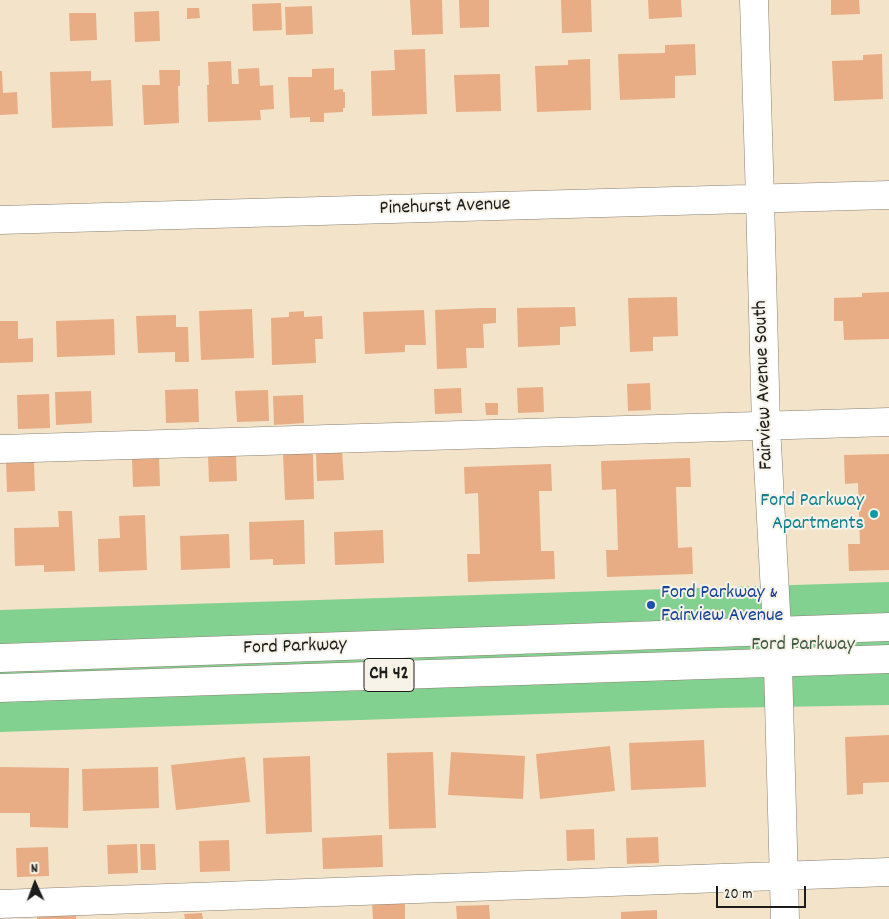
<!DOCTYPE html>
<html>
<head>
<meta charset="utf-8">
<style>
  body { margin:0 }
  #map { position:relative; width:889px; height:919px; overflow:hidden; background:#f3e3c9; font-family:Dekko,sans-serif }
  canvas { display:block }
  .north { position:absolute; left:10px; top:859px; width:50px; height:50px; -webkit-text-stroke:4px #f7f3e8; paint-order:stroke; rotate:358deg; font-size:14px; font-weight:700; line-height:20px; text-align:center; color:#1c1c1c }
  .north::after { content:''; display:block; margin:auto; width:18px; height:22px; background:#1c1c1c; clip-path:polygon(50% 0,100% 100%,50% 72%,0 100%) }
  .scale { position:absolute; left:716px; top:886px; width:90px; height:22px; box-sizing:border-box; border:2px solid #1c1c1c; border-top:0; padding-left:6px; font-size:15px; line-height:18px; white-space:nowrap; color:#1c1c1c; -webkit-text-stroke:4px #f7f3e8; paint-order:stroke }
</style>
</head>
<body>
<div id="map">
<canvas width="889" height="919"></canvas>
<div class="north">N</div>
<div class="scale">20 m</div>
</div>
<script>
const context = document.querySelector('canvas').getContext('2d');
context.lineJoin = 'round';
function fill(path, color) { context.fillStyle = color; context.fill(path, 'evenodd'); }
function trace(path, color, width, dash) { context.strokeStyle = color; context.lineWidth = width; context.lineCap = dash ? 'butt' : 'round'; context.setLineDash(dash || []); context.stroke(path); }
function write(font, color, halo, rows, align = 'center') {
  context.font = font + ' Dekko,sans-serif'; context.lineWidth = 4; context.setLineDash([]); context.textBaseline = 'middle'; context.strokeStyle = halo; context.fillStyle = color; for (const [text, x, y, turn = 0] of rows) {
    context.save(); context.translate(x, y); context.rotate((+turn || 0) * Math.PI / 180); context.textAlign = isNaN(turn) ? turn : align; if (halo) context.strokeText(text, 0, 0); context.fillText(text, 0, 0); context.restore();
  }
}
fill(new Path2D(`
  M889,582v123l-169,3 -720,24v-122z`), '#83d190');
fill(new Path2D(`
  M410,0h32l1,34 -31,1z
  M459,0h30v27l-29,1z
  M561,0h30l1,32 -30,1z
  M648,0h33l1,17 -33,2z
  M831,0h28l1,14 -29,1z
  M281,3l1,27 -29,1 -1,-27z
  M312,6l1,28 -27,1 -1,-28z
  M187,8h12l1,10 -13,1z
  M159,11l1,30 -25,1 -1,-30z
  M69,13h27l1,27 -27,1z
  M695,44l1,31 -21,1v22l-55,2 -2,-46 47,-1v-8z
  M425,49l2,65 -55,2 -1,-45 24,-1 -1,-20z
  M882,54l1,45 -49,2 -2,-40 31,-1v-5z
  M590,59l1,51 -54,2 -2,-46 33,-1v-5z
  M231,61l1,23h7l-1,-15 21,-1 1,18 13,-1 1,24 -14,1 1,10 -53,2 -1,-37h2l-1,-23z
  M334,68v22l9,-1v3h2v16h-2v4l-19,1v9h-14v-5l-20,1 -2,-41h24v-8z
  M159,70h21v16h-2l1,37 -35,2 -2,-40h18z
  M0,71h2l1,22 14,-1 1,22 -18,1z
  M91,71v10l20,-1 2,46 -61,2 -2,-56z
  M500,74l1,37 -45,1 -2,-37z
  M889,292v47l-45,1 -1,-19h-9v-23l28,-1v-4z
  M677,297l1,39 -25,1v14l-23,1 -2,-54z
  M575,307l1,19 -16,1v18l-42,2 -1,-39z
  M482,308h14v15l-13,1 1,24h-18l1,20 -30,1 -2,-59z
  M252,309l2,49 -53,2 -2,-49z
  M424,310l2,35h-21v7l-40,2 -2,-42z
  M304,311v6l18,-1 1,23h-8l1,24 -44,2 -1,-47 18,-1v-5z
  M176,315v12h12l1,35h-14v-10l-37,1 -2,-37z
  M114,319l1,36 -58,2 -1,-36z
  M0,321h18v18l15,-1v24l-33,1z
  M650,383l1,27 -23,1 -1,-27z
  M543,387l1,25 -26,1 -1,-25z
  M461,388l1,25 -27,1 -1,-25z
  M198,389l1,33 -33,1 -1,-33z
  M268,390l1,31 -32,1 -2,-31z
  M91,391l1,32 -36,2 -1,-33z
  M49,394l1,34 -32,1 -1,-34z
  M303,395l1,28 -30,2 -1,-29z
  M485,403h13v12h-12z
  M342,451l2,29 -27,1 -1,-29z
  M313,453l1,46 -29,1 -2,-46z
  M889,454v116l-40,1 -1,-27h12l-2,-61 -13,1 -1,-29z
  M236,455l1,26 -28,1 -1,-26z
  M159,457l1,29 -27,1 -1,-29z
  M690,458l1,29h-15l2,61 14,-1 1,27 -86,3 -1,-27h12l-2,-61 -14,1 -1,-29z
  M34,461l1,30 -28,1 -1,-30z
  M551,464l1,27h-13l2,60h13l1,28 -87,3 -1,-28h13l-2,-61 -13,1 -1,-27z
  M58,511h14l3,60 -31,1v-7l-29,1 -1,-38 45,-1z
  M145,515l2,55 -48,2 -1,-33 22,-1 -1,-22z
  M304,520l1,44 -32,1v-6l-23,1 -1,-38z
  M383,530l1,33 -49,2 -1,-33z
  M229,534l1,34 -49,2 -1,-34z
  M889,735v47l-26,1v11l-16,1 -2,-58z
  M704,740l2,47 -75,3 -2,-47z
  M610,746l5,45 -75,8 -4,-45z
  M433,752l3,76 -47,1 -2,-76z
  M451,752l74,4 -2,43 -75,-4z
  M310,756l2,76 -46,2 -3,-76z
  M245,757l5,45 -74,8 -5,-45z
  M0,767l69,1 -1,60 -38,-1v-14h-30z
  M158,767l1,41 -76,3 -1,-42z
  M594,829l1,31 -28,1 -1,-31z
  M382,835l1,32 -60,2 -1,-31z
  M658,837l1,26 -32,1 -1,-26z
  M229,840l1,31 -30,1 -1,-31z
  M137,844l1,29 -30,1 -1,-29z
  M140,844h15l1,26h-15z
  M48,847l1,29 -32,1 -1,-29z
  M405,901v18h-32l-1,-17z
  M489,905l1,14h-33l-1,-13z
  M657,910v9h-36v-7z
  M202,913l1,6h-18l-1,-5z
  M76,914v5h-39v-4z`), '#e8ad85');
const minor = new Path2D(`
  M754,0l6,199 6,227 11,204 8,289
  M0,220l889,-25
  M0,449l889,-27
  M0,904l889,-32`);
const major = new Path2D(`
  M0,658l889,-31
  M0,688l889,-29`);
trace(minor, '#888072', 29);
trace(major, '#888072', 29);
trace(minor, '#fff', 28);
trace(major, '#fff', 28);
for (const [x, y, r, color] of [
  [874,514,5,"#0f9aa8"],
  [651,605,5,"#1a4fb4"]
]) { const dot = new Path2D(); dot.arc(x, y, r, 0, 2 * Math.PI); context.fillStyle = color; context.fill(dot); trace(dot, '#f7f3e8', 2); }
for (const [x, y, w] of [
  [389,675,50]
]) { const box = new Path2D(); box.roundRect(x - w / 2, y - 16.5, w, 33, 4); context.fillStyle = '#f7f3e8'; context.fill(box); trace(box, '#1c1c1c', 1); }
write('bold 19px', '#1c1c1c', null, [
  ["CH 42",389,675]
]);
write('20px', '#1c1c1c', '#f7f3e8', [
  ["Pinehurst Avenue",445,208,-2],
  ["Fairview Avenue South",765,385,-92],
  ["Ford Parkway",295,648,-2]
]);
write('20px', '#0d838f', '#f7f3e8', [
  ["Ford Parkway",864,502],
  ["Apartments",864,525]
], 'right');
write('20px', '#164399', '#f7f3e8', [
  ["Ford Parkway &",661,594],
  ["Fairview Avenue",661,617]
], 'left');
write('20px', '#405b45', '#f7f3e8', [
  ["Ford Parkway",803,646]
]);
</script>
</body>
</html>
